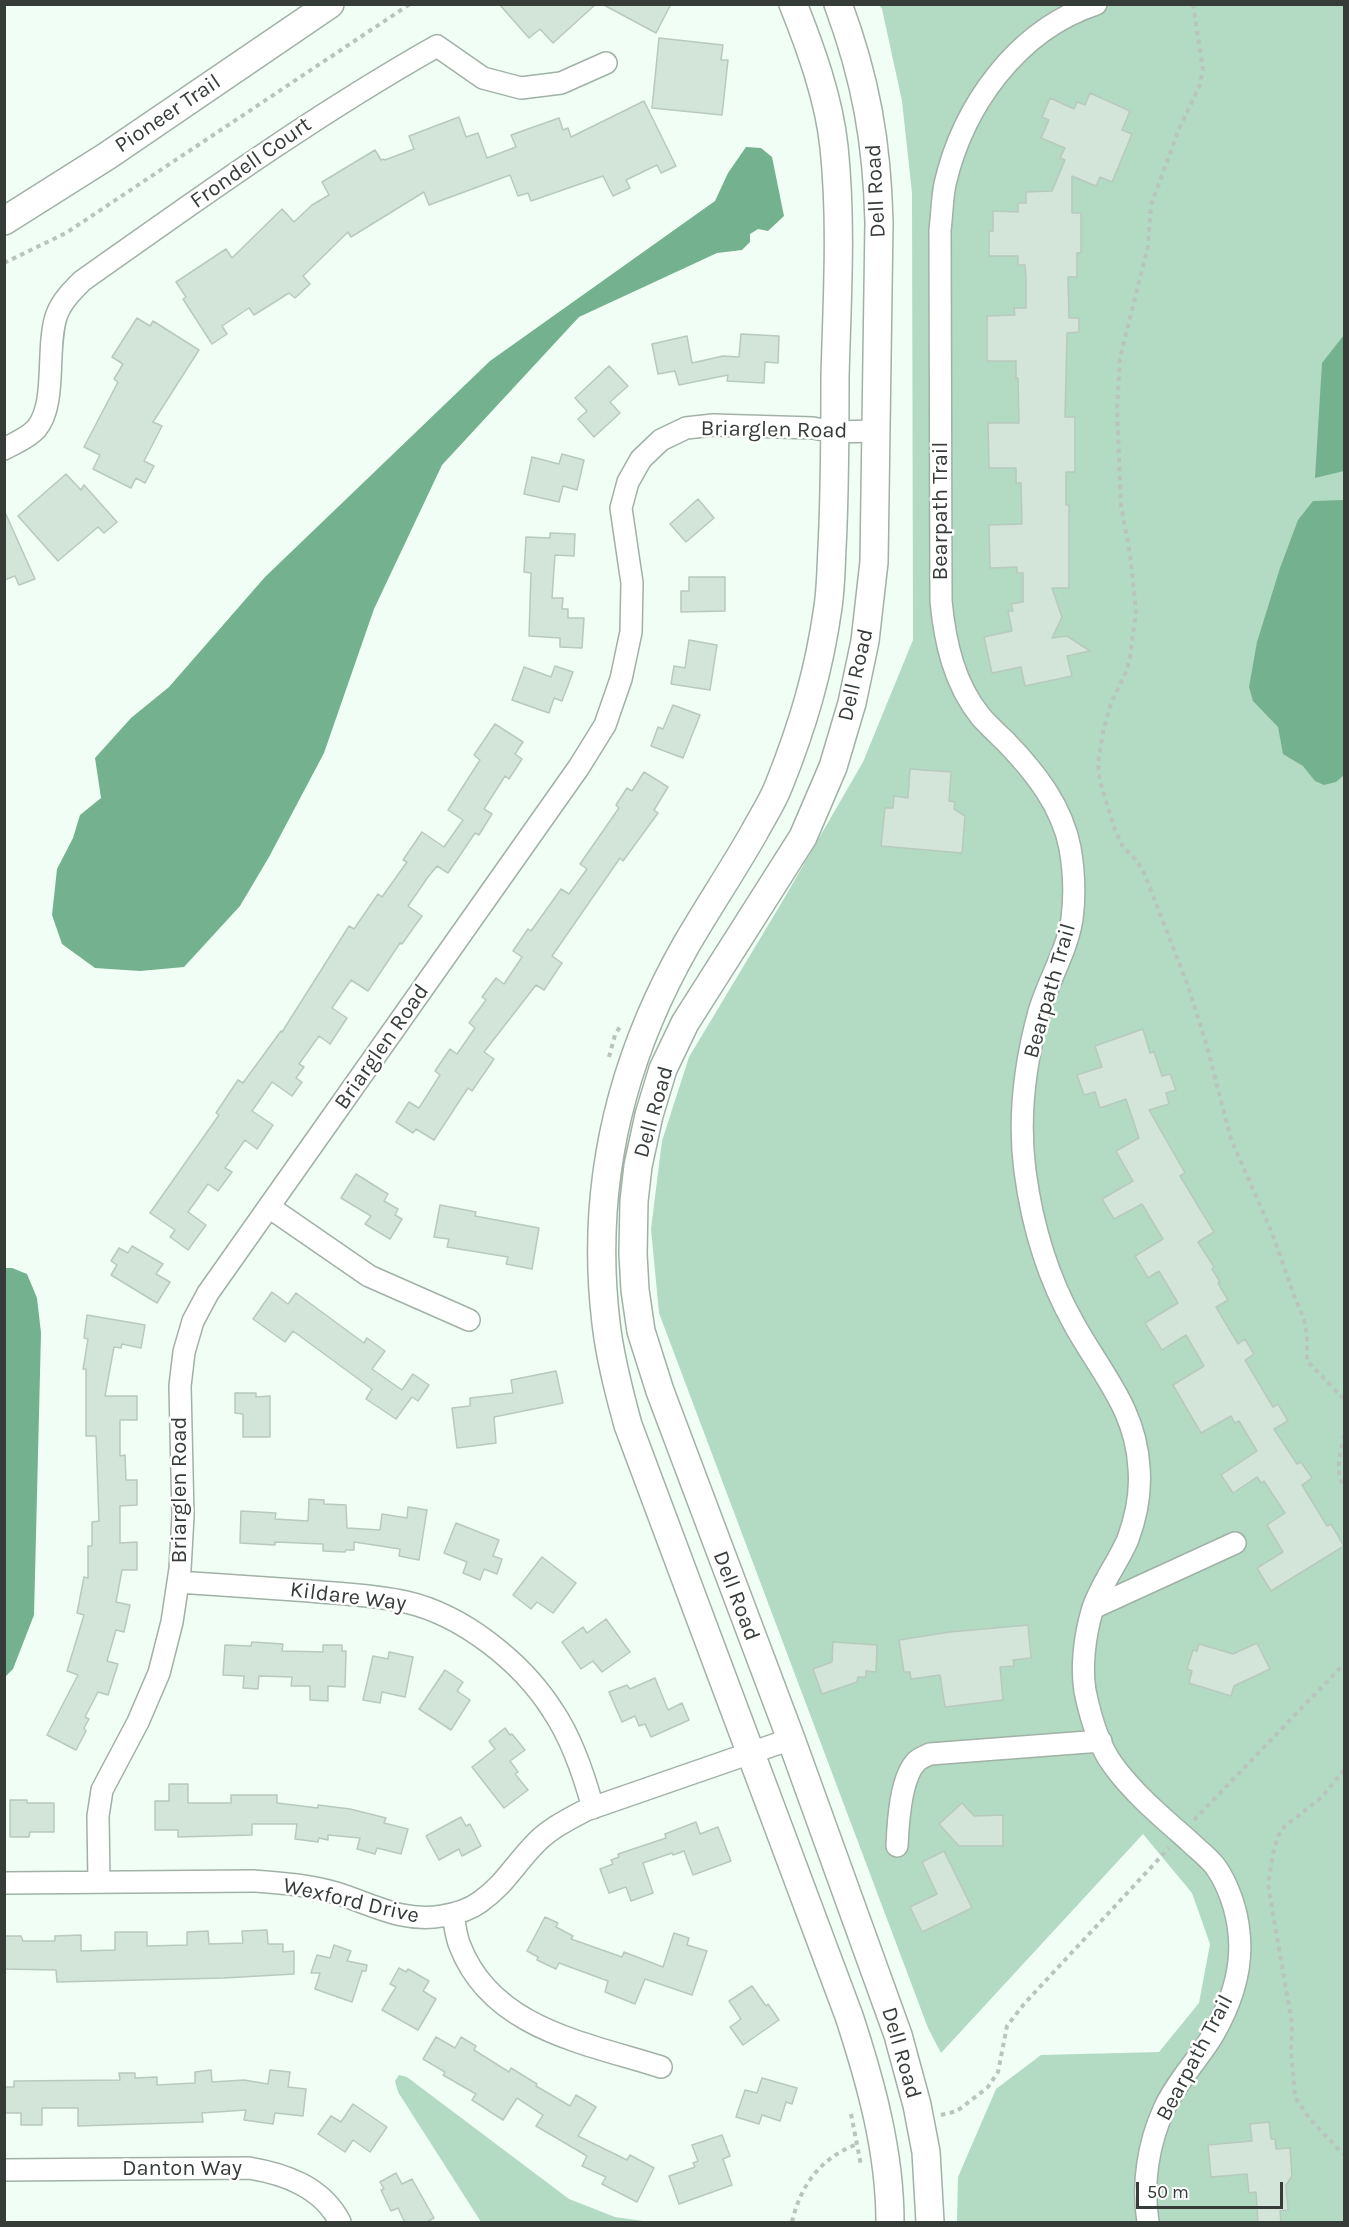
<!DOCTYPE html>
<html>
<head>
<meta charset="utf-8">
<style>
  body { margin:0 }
  #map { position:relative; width:1349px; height:2227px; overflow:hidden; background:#f0fef5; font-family:Karla,sans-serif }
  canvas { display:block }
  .frame { position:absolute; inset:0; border:6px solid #363d39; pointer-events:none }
  .scale { position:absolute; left:1136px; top:2182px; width:147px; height:27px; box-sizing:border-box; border:3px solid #363d39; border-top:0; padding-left:8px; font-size:18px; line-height:21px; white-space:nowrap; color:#363d39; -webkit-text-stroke:4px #fff; paint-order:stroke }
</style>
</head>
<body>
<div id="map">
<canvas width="1349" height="2227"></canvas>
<div class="frame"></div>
<div class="scale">50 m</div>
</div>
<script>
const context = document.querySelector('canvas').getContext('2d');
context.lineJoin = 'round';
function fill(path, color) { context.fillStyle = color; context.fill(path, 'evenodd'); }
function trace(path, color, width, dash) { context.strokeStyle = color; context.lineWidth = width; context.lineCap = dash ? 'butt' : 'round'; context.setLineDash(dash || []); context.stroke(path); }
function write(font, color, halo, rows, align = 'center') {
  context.font = font + ' Karla,sans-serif'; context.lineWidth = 5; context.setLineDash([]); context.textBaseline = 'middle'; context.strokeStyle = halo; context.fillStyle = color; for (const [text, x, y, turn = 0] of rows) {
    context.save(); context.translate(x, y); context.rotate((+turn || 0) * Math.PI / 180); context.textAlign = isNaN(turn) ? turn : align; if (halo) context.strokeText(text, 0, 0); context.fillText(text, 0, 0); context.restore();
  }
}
fill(new Path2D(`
  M879,5h465v2217h-387l1,-45 38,-88 45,-34 118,-3 40,-49 11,-59 -18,-51 -49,-59 -202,219 -13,-25 -269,-715 -8,-84 11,-88 27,-84 93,-155 81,-140 50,-122 -1,-447 -10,-92 -20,-92z
  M399,2075l8,2 162,122 46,18 35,5h-169l-83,-130 -3,-11z`), '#b3dac2');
fill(new Path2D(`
  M746,147l15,1 11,9 12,59 -16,15 -10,-2 -8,5v8l-8,8 -25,3 -138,64 -137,148 -68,144 -50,144 -55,104 -29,49 -56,61 -44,4 -45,-3 -33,-24 -10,-29 5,-46 16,-31 7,-23 21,-17 -6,-40 36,-40 38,-31 96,-110 225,-216 225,-160 13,-28z
  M1344,335v136l-29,7 7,-115z
  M1344,500v275l-8,7 -12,3 -9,-4 -12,-15 -20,-12 -5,-27 -25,-26 -4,-14 8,-45 23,-74 18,-48 15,-19z
  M5,1268h7l15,6 10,24 4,35 -7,282 -21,54 -8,8z`), '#74b18e');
const building = new Path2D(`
  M499,4h97l-43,39 -13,-14 -11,9z
  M602,4h69l-15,29z
  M659,38l64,7 -2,15h7l-6,55 -70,-7z
  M1090,93l40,18 -8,19 10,4 -20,48 -12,-5 -4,9 -24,-10v37h9v40h-4v24h-9l1,41h10v14l-12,1 -2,84h10v55h-9v33h3v83h-17l10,29 -10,21 15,-2 23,15 -23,5 5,20 -47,10 -4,-19 -29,6 -8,-36 28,-6 -4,-20h5l-2,-7 12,-2v-29h-6v-6l-27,1 -1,-43 33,-1 -1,-41h-5v-15h-27l-1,-45h31l-1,-45 -2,1v-18h-29v-45l28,-1 -1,-7h12v-31l-1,-12h-7v-9h-29v-25h4v-20l25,1v-9h8v-11l26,-1 13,-31 -5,-2 5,-10 -24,-10 8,-18 -7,-3 8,-19 24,11 3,-7 8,3z
  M644,101l32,65 -15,7 -4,-8 -31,15 4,8 -17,8 -10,-20 -72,25 -3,-8 -10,3 -8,-21 -81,30 -5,-13 -73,45 -3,-5 -45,44 7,8 -15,14 -6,-5 -35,22 -5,-7 -27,18 5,8 -15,10 -29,-45 3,-2 -10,-15 50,-33 6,9 50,-49 12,13 18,-17 17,-10 -7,-13 53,-32 6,10 3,-1 1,1 29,-11 -5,-13 50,-19 7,20 12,-4 9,25 29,-11 -5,-12 48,-17 4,12 5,-2 3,9z
  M137,318l13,8 3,-5 46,29 -46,72 9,4 -18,35 10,5 -9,17 -9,-5 -5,10 -38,-19 7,-14 -16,-8 34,-65 -4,-3 9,-15 -11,-7z
  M741,334l38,2 -1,27 -13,-1 -1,21 -37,-2 1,-6 -49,10 -4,-14 -17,3 -6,-30 35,-8 5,27 31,-7 16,1z
  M609,366l19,20 -18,16 10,11 -26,24 -16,-18 9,-8 -12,-13z
  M562,454l22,6 -7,30 -14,-4 -4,16 -35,-8 8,-37 27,7z
  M66,474l15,16 3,-5 33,37 -13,11 -6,-6 -40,34 -40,-45z
  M698,499l16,19 -28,24 -16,-18z
  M4,510l31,69 -16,6 -4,-9 -11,4z
  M550,533l25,1 -1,22 -19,-1 -3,43h11l-1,11h6v9h16l-2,30 -22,-1v-9l-31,-2 2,-63 -7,-1 2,-35 24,1z
  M689,577h36v34l-44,1v-21h8z
  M689,640l28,5 -7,45 -39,-6 3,-18 11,2z
  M555,666l18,6 -11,29 -8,-3 -5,15 -37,-13 12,-33 27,10z
  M673,705l27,10 -17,43 -32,-12 7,-19 5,2z
  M495,724l28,18 -8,12 7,5 -13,20 -4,-3 -21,33 8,5 -13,21 -4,-2 -27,40 -11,-7 -9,11 -20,29 14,10 -20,28 -2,-1 -32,48 -17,-11 -19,28 15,10 -17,26 -11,-8 -20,28 5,3 -8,11 6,4 -10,14 -20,-14 -20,29 21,14 -16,24 -12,-9 -20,28 7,4 -14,19 -10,-7 -20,28 18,13 -18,25 -18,-13 5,-7 -25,-17 69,-98 -3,-2 22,-33 5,3 38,-52 1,1 67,-106 5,3 24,-35 4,3 25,-35 -4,-2 19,-28 22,15 19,-27 -15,-10 32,-50 -6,-5z
  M910,769l41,3 -2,29 6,1 -1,7 11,7 -3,37 -81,-7 4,-38h8l1,-12 14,2z
  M644,772l24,15 -14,23 4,3 -35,48 -3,-3 -68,98 10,7 -18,27 -8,-5 -52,67 10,7 -22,32 -4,-3 -34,52 -18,-11 -3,4 -17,-11 13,-20 10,6 21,-33 -5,-4 15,-22 7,5 18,-26 -6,-5 17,-23 -4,-3 14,-19 8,6 18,-27 -9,-6 15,-22 3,2 30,-42 8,5 18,-25 -7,-5 39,-56 -3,-3 11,-17 5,3z
  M1143,1029l7,24 4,-1 8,24 8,-2 6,16 -10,3 3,11 -20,6 36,63 -5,3 34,56 -16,10 16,25 -2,2 8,13 -2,1 10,17 -12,7 22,37 7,-5 9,15 -9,6 28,47 5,-3 10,17 -14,8 23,35 4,-2 11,16 -10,7 25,41 4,-2 13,22 -73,45 -14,-23 26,-16 -16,-27 18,-12 -21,-32 -3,2 -4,-6 -24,16 -12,-18 36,-24 -18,-30 -4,2 -4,-7 -30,17 -28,-48 31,-19 -18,-31 -24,15 -17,-27 33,-20 -19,-32 -11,7 -13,-22 28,-17 -21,-35 -28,15 -12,-20 31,-18 -17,-30 23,-13 -13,-39 -26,9 -5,-16 -11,3 -7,-20 25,-8 -7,-21z
  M356,1174l32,20 -4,7 14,8 -3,6 7,4 -12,20 -25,-15 6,-8 -30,-18z
  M440,1205l36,7 -1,4 64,12 -7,41 -26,-5 2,-7 -61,-10 2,-8 -15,-2z
  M132,1246l31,18 -7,10 14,8 -13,21 -46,-28 6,-10 -6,-4 8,-13 9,5z
  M272,1292l16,12 8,-11 68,50 3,-5 18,13 -13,18 30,21 11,-16 16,11 -11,16 -6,-4 -16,22 -30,-20 6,-10 -79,-58 -8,11 -32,-23z
  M87,1315l58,10 -4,23 -19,-4 -1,4 -7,-1 -9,49h32v24h-17v36l5,-1 1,25h11v25l-17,1v37l17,-1v28h-15l-6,32 14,3 -6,27 -8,-2 -9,31 11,3 -10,31 -10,-3 -13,25 4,2 -5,9 2,3 -10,19 -29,-15 31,-60 -11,-4 17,-56 -7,-2 7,-36 4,1v-32h4v-24l7,-1 -3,-85h-10v-67h-3l5,-30 -4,-1z
  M556,1371l7,32 -69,14 2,26 -39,5 -5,-40 18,-2v-8l43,-5 -2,-13z
  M235,1393h21v4l14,-1v41h-27v-23l-8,-1z
  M309,1499l15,1v4l22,1 1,23 33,2 2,-16 25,4 1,-11 19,3 -8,50 -20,-4 1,-7 -46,-7v8h-8l-1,2 -22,-1v-7l-48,-2v3l-35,-2 1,-32 35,2 -1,6 33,2z
  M456,1523l43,17 -6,16 9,3 -5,15 -13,-5 -4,11 -17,-7 4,-11 -23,-9z
  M542,1557l34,26 -23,30 -16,-11 -6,7 -18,-14z
  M606,1619l24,33 -28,20 -9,-11 -12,8 -19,-27 21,-15 4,6z
  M1028,1625l3,33 -18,2 1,6 -14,1 3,33 -58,7 -5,-32 -29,4 -1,-7h-6l-5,-32 51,-8z
  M252,1642l31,2 -1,7 41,1v-7h19v6h4l-1,36 -17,-1v15l-18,-1v-14h-19l1,-9 -33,-1 -1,13 -15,-1 1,-12 -21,-1 2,-30 26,1z
  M833,1642l44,3 -1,27 -10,-1v6h-8l-1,5 -35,12 -9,-25 19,-7z
  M1257,1643l13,26 -36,17 -3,10 -42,-13 3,-12 -5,-2 6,-19 4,1 2,-7 34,10z
  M389,1652l24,5 -8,40 -23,-5 -2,11 -17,-3 10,-44 15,3z
  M445,1670l18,12 -6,9 13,9 -19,30 -32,-21z
  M655,1678l13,32 14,-7 7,17 -38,17 -6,-13 -6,2 -4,-10 -13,6 -13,-30 18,-7 3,4z
  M505,1728l5,7 2,-1 13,16 -15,11 8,11 -3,2 13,16 -24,18 -32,-41 23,-18 -6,-8z
  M169,1784h19v19h43v-8h46v8l41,5v-3l32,4 36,9 -2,5 24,6 -7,25 -24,-6 -2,6 -18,-5 3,-11 -32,-3v5l-9,-2 -1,4 -23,-3 2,-15h-45v11l-74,2v-7h-23v-29h14z
  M10,1800h17v3h27v29h-24l-1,5h-19z
  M962,1803l12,13 29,-1v31h-44l-20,-22z
  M461,1817l5,9 4,-2 11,22 -19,10 -3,-7 -20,11 -13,-24z
  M696,1822l4,12 18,-7 13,34 -38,14 -9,-24 -11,4 -1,-2 -29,10 10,30 -22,8 -5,-14 -17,6 -9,-24 13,-5 -2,-4 8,-3 -1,-3 48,-16 -1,-4z
  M944,1851l28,57 -50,24 -12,-25 27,-13 -15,-32z
  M545,1917l13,6 -2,4 17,9 -2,3 51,18 2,-5 39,15 11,-34 15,5 -2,7 20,6 -15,44 -47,-16 -10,25 -30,-12 3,-11 -49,-18 -3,6 -19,-9 1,-3 -11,-6z
  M267,1930l1,14h15v8l11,-1v23l-70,4 -167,4 -1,-12 -52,-1v-33h17l2,5h32v-5l26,-1v16l34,-1v-18h32v14l40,-1v-13l21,-1 1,13 34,-1 -1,-12z
  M334,1945l17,6 -4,10 20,4 -1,6h-4l-10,31 -37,-13 5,-16h-9l6,-18 13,3z
  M399,1968l7,4 2,-3 21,12 -6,10 13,8 -18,31 -36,-20 14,-23 -6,-3z
  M752,1986l14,20 2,-2 11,16 -36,25 -13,-18 11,-8 -12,-18z
  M436,2037l19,11 6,-11 15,9 -2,4 35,22 2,-4 26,16 -1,2 34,20 6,-11 20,12 -18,29 49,24 3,-5 24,13 -17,34 -35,-18 4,-7 -24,-11 5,-10 -51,-30 7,-11 -26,-17 -14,22 -31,-20 4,-6 -33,-19 2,-3 -22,-13z
  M211,2070l1,12 32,-2 24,4 2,-14 20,2 -2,15 18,2 -3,27 -28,-3 -2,11 -29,-4 2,-10 -44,3 1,9 -125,4v-18h-36v17h-21v-12h-17v-26h10v-6l106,-1 -1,-7h16v5l22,-1v8l38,-2v-11z
  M762,2078l35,10 -5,16 -6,-2 -6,19 -18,-6 -3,9 -23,-7 9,-27 12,3z
  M353,2104l34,23 -17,25 -17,-12 -8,12 -27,-18 13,-18 10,6z
  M1269,2122l2,17h4l1,10 14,-1 2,28 -6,9 2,25 -8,1 1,11 -23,1 -2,-31 -7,1 -2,-19 -36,3 -3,-32 44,-4 -2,-17z
  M722,2135l8,21 -7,3 9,26 -53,19 -10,-28 26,-9 -2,-4 5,-2 -6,-16z
  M396,2173l6,11 10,-5 22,39 -9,5h-20l-7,-15 -7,3 -10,-21 3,-1 -4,-7z`);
fill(building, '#d3e4d9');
trace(building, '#b8c9be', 1.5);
const minor = new Path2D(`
  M1096,4c-79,26 -133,102 -151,180 -3,15 -3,31 -5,46l1,371c4,41 13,83 40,116 8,9 17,17 25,25 29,30 56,64 64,106 4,23 5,48 2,71 -5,32 -24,62 -33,93 -14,51 -21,106 -14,159 7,53 23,107 49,153 27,49 62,85 65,144 2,23 -3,49 -11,71 -10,24 -28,46 -36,72 -7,24 -11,55 -7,80 5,24 13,54 28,74 21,29 50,53 76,76 8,8 19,16 26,25 13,18 22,44 24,67 4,35 -8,71 -26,102 -15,25 -37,47 -49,74 -16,35 -22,75 -16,113
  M4,449c11,-6 24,-11 32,-20 22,-25 9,-83 21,-115 5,-13 15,-23 25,-33 116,-82 231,-165 355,-235l46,32 38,10 40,-5 45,-20
  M269,1207l100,69 100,44
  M178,1582c44,3 88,6 132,9 32,3 65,4 96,11 57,13 116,60 147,109 19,28 31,64 40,97
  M1093,1608l142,-65
  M897,1846c1,-22 3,-69 20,-85 3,-3 9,-5 13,-7l171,-13
  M99,1882l-1,-66 4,-26 36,-68 21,-49 13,-51 8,-53 3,-53 -3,-130 4,-34 9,-31 15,-28 371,-526 26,-42 16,-46 10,-47 1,-49 -11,-75 7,-26 13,-23 20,-19 25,-12 27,-3 100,3 22,4 40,-1
  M4,1883l250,-2c27,2 56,4 82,12 36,11 66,30 106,23 13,-2 27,-6 38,-14 24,-17 33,-35 53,-56 14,-16 34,-26 53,-36l205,-71
  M453,1915c2,10 3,22 7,31 32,83 126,97 201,121
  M4,2170l245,-2c36,6 73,19 91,54`);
const major = new Path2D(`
  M793,4c18,45 36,95 41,143 8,76 3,154 1,230 0,57 0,114 -3,171 -1,19 -1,39 -4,59 -9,64 -25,118 -49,178 -6,16 -16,31 -24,46 -22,39 -47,76 -69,114 -67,118 -96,244 -80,378 4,35 13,69 22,102l221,591c22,67 41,136 41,206
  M838,4c28,75 39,139 41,218l-5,340 -9,79 -13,62 -19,64 -30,70 -118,186 -22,46 -14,46 -11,51 -4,35 -1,53 2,36 6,41 19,60 131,348 107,296 19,70 9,47 4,70
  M4,221l103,-65 223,-152`);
trace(minor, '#a0b1a6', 24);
trace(major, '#a0b1a6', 30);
trace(new Path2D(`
  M1193,4l10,66 -4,17 -20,42 -28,76 -3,41 -28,112 -3,50 4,98 9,48 6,57 -6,46 -4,15 -15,31 -8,29 -5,32 2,18 15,48 8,17 14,14 8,14 43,111 18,57 25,96 41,94 23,65 9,21 3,16v26l37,38
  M4,263l62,-30 344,-229
  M609,1057l6,-22 6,-10
  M1344,1435c-3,16 -10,37 0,52
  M1344,1770l-22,27 -37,29 -7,10 -5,18 -5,30 24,140 -1,27 4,46 14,21 35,37
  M1194,1820l150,-156
  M851,2114l10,51
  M941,2115l16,-4 31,-24 10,-15 9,-46 17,-22 145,-156
  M792,2222c9,-38 29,-64 65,-78`), '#b8c4bd', 4, [4.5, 4.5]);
trace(minor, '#fff', 21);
trace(major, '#fff', 27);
write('22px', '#363d39', '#fff', [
  ["Pioneer Trail",168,114,-34],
  ["Frondell Court",251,163,-35],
  ["Dell Road",876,191,-93],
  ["Briarglen Road",774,430,1],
  ["Bearpath Trail",941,511,-90],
  ["Dell Road",856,675,-77],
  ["Bearpath Trail",1050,991,-74],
  ["Briarglen Road",382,1047,-55],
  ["Dell Road",654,1112,-74],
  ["Briarglen Road",180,1490,-90],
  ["Dell Road",736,1596,69],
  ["Kildare Way",348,1597,7],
  ["Wexford Drive",351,1901,13],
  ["Dell Road",901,2053,74],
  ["Bearpath Trail",1195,2058,-62],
  ["Danton Way",182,2169]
]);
</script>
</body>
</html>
